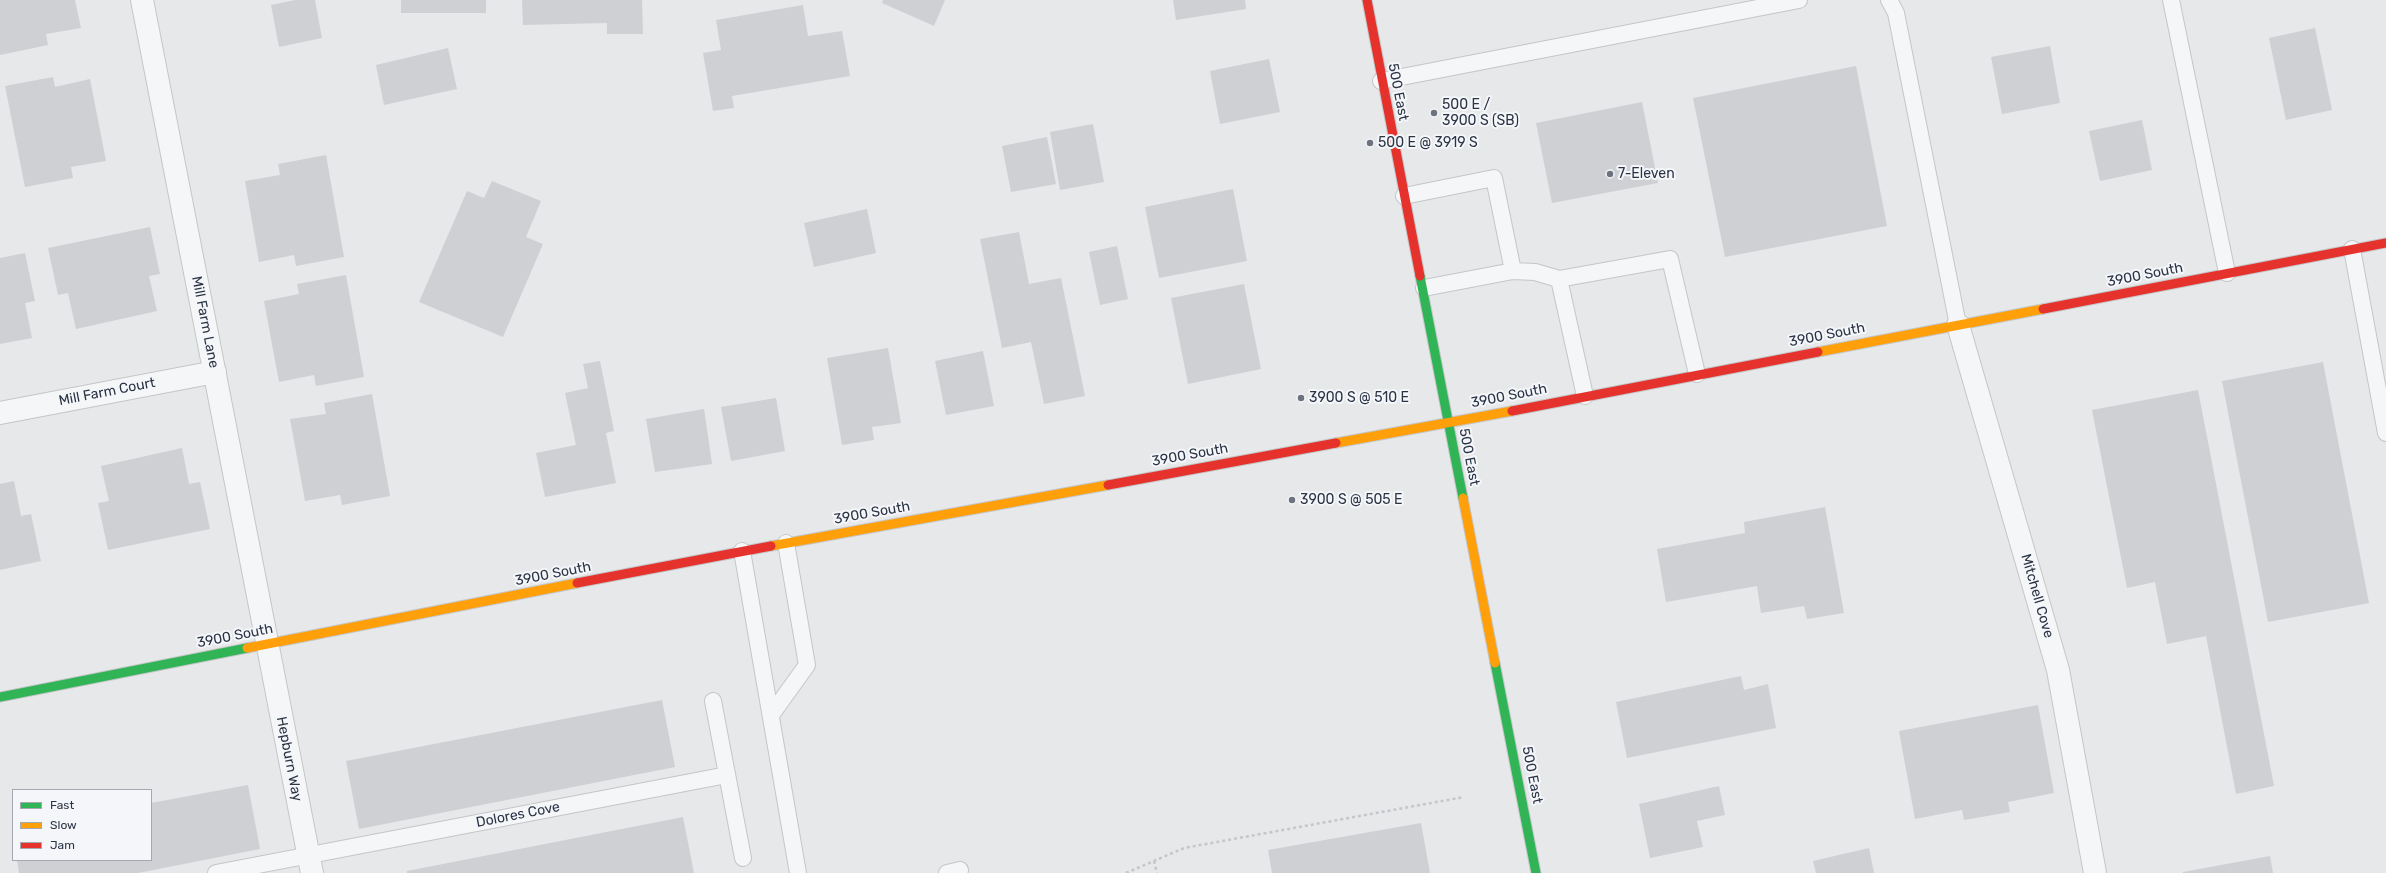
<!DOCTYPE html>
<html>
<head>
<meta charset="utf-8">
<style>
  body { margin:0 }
  #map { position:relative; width:2386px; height:873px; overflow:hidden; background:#e6e8ea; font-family:Rubik,sans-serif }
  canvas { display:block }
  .legend { position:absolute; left:12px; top:789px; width:140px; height:72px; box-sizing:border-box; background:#f4f6f9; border:1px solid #a4a8b1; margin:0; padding:5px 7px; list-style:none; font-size:12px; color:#2b3445 }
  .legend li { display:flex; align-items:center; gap:8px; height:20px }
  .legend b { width:20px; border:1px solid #a4a8b1 }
</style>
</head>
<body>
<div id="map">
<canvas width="2386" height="873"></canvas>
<ul class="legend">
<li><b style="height:5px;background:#30b455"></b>Fast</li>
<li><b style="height:5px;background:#ff9f0a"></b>Slow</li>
<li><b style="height:5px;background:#e5322d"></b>Jam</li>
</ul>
</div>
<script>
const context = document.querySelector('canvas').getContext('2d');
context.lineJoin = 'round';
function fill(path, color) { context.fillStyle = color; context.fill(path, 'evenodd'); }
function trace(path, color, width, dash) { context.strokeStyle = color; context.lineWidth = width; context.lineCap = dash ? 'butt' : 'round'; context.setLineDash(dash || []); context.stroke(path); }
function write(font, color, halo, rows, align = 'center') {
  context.font = font + ' Rubik,sans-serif'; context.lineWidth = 4; context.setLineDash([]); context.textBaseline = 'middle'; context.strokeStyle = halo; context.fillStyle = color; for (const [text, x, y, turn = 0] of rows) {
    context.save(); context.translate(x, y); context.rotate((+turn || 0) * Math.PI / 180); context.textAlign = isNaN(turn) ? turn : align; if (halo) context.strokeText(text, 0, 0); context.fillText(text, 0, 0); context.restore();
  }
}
fill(new Path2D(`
  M0,0h75l6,28 -35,6 2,11 -48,10z
  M295,0h20l7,38 -43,9 -8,-42z
  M401,0h85v13h-85z
  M522,0h120l1,34h-36v-11l-84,2z
  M883,0h62l-11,26 -52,-23z
  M1173,0h72l1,9 -70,11z
  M803,5l5,31 34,-5 8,45 -118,20 2,12 -21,3 -10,-58 18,-3 -5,-30z
  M2315,28l17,82 -46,10 -17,-82z
  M2050,46l10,57 -58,11 -11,-57z
  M448,48l9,41 -73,16 -8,-40z
  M1269,59l11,53 -60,12 -10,-53z
  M1856,66l31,160 -162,31 -32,-159z
  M53,77l2,10 35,-8 16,82 -35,6 2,11 -48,9 -20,-101z
  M1642,102l16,81 -106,20 -16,-80z
  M2142,120l10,50 -52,11 -11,-50z
  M1093,124l11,58 -44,8 -10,-58z
  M1047,137l9,47 -45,8 -9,-46z
  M326,155l18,102 -48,9 -2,-11 -35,7 -14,-81 35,-6 -2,-11z
  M492,181l49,20 -15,36 17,7 -40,93 -84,-35 48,-111 17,7z
  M1233,189l14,72 -88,17 -14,-71z
  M867,209l9,44 -62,14 -10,-44z
  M150,227l10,47 -11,2 8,35 -81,18 -8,-36 -10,2 -10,-47z
  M1019,232l10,52 32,-6 24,118 -41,8 -13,-62 -29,6 -22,-109z
  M1117,246l11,53 -28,6 -11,-53z
  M25,253l10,48 -10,2 7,35 -32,6v-86z
  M346,275l18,102 -48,9 -2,-11 -35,7 -15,-81 35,-7 -2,-10z
  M1244,284l17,85 -73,15 -17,-86z
  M888,348l13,75 -29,4 2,13 -32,5 -15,-87z
  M983,351l11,55 -48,9 -11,-54z
  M600,361l14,70 -8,2 10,50 -71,14 -9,-44 40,-8 -11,-52 23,-5 -5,-24z
  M2323,362l46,241 -101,19 -46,-241z
  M2198,390l76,396 -38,8 -30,-158 -39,8 -12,-62 -28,6 -35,-178z
  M372,394l18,102 -48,9 -2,-10 -35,6 -15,-82 36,-5 -2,-11z
  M776,398l9,53 -54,10 -10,-54z
  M704,409l8,55 -57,8 -9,-53z
  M182,448l7,36 11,-2 10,47 -102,21 -10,-47 11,-2 -8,-35z
  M14,481l7,35 10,-2 10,47 -41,9v-86z
  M1825,507l19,106 -37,6 -3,-13 -43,7 -4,-27 -91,16 -9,-53 88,-16 -1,-11z
  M1741,676l3,14 24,-6 8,44 -149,30 -11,-56z
  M662,700l13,67 -316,62 -13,-68z
  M2038,705l16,88 -46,9 2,10 -46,8 -2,-10 -47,9 -16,-88z
  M248,785l12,64 -122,24h-119l-2,-13h134v-57z
  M1719,786l6,29 -28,6 6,26 -53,11 -11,-54z
  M683,817l11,56h-287v-2z
  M1421,823l9,50h-158l-4,-23z
  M1869,848l5,25h-58l-3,-12z
  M2270,856l3,17h-90v-1z`), '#ced0d3');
const lane = new Path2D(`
  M1889,0l7,13 62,312
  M2171,0l56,273
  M1381,81l418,-81
  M1404,196l90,-18 19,93 -89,17
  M2352,249l34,184
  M1513,271l22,1 24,7
  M1585,396l-26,-117 111,-20 27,115
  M742,551l56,322
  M713,701l30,157
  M771,715l36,-50 -21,-122
  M216,873l511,-98
  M947,873l13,-3`);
const street = new Path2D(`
  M142,0l170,873
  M1958,325l100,345 37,203
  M0,413l215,-41`);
const fast = new Path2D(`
  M1420,276l43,222
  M1495,663l41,210
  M0,697l247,-49`);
const slow = new Path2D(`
  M1818,352l225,-43
  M1336,443l176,-32
  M1463,498l32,165
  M771,546l337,-61
  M247,648l330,-65`);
const jam = new Path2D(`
  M1367,0l53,276
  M2043,309l343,-66
  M1512,411l306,-59
  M1108,485l228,-42
  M577,583l194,-37`);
trace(lane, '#c4c6c8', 18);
trace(street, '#c4c6c8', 24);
trace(fast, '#c4c6c8', 11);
trace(slow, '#c4c6c8', 11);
trace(jam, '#c4c6c8', 11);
trace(new Path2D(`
  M1154,861l3,12
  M1126,873l58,-25 280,-51`), '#c5c6ca', 2.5, [3, 3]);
trace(lane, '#f5f6f7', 16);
trace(street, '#f5f6f7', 22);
trace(fast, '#30b455', 9);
trace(slow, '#ff9f0a', 9);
trace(jam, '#e5322d', 9);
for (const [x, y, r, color] of [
  [1434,113,4,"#6c737f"],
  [1370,143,4,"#6c737f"],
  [1610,174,4,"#6c737f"],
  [1301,398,4,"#6c737f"],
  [1292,500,4,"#6c737f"]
]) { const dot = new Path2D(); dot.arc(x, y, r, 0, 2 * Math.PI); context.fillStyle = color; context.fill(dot); trace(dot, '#f4f6f9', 1.5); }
write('14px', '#2b3445', '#f4f6f9', [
  ["500 East",1398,92,79],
  ["3900 South",2145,275,-11],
  ["Mill Farm Lane",205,322,79],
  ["3900 South",1827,335,-11],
  ["Mill Farm Court",107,392,-11],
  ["3900 South",1509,396,-11],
  ["3900 South",1190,455,-10],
  ["500 East",1469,457,79],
  ["3900 South",872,513,-10],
  ["3900 South",553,574,-11],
  ["Mitchell Cove",2037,596,74],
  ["3900 South",235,636,-11],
  ["Hepburn Way",289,759,79],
  ["500 East",1532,775,79],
  ["Dolores Cove",518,815,-11]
]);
write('14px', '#2b3445', '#f4f6f9', [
  ["500 E /",1442,105],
  ["3900 S (SB)",1442,121],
  ["500 E @ 3919 S",1378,143],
  ["7-Eleven",1618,174],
  ["3900 S @ 510 E",1309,398],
  ["3900 S @ 505 E",1300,500]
], 'left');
</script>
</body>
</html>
